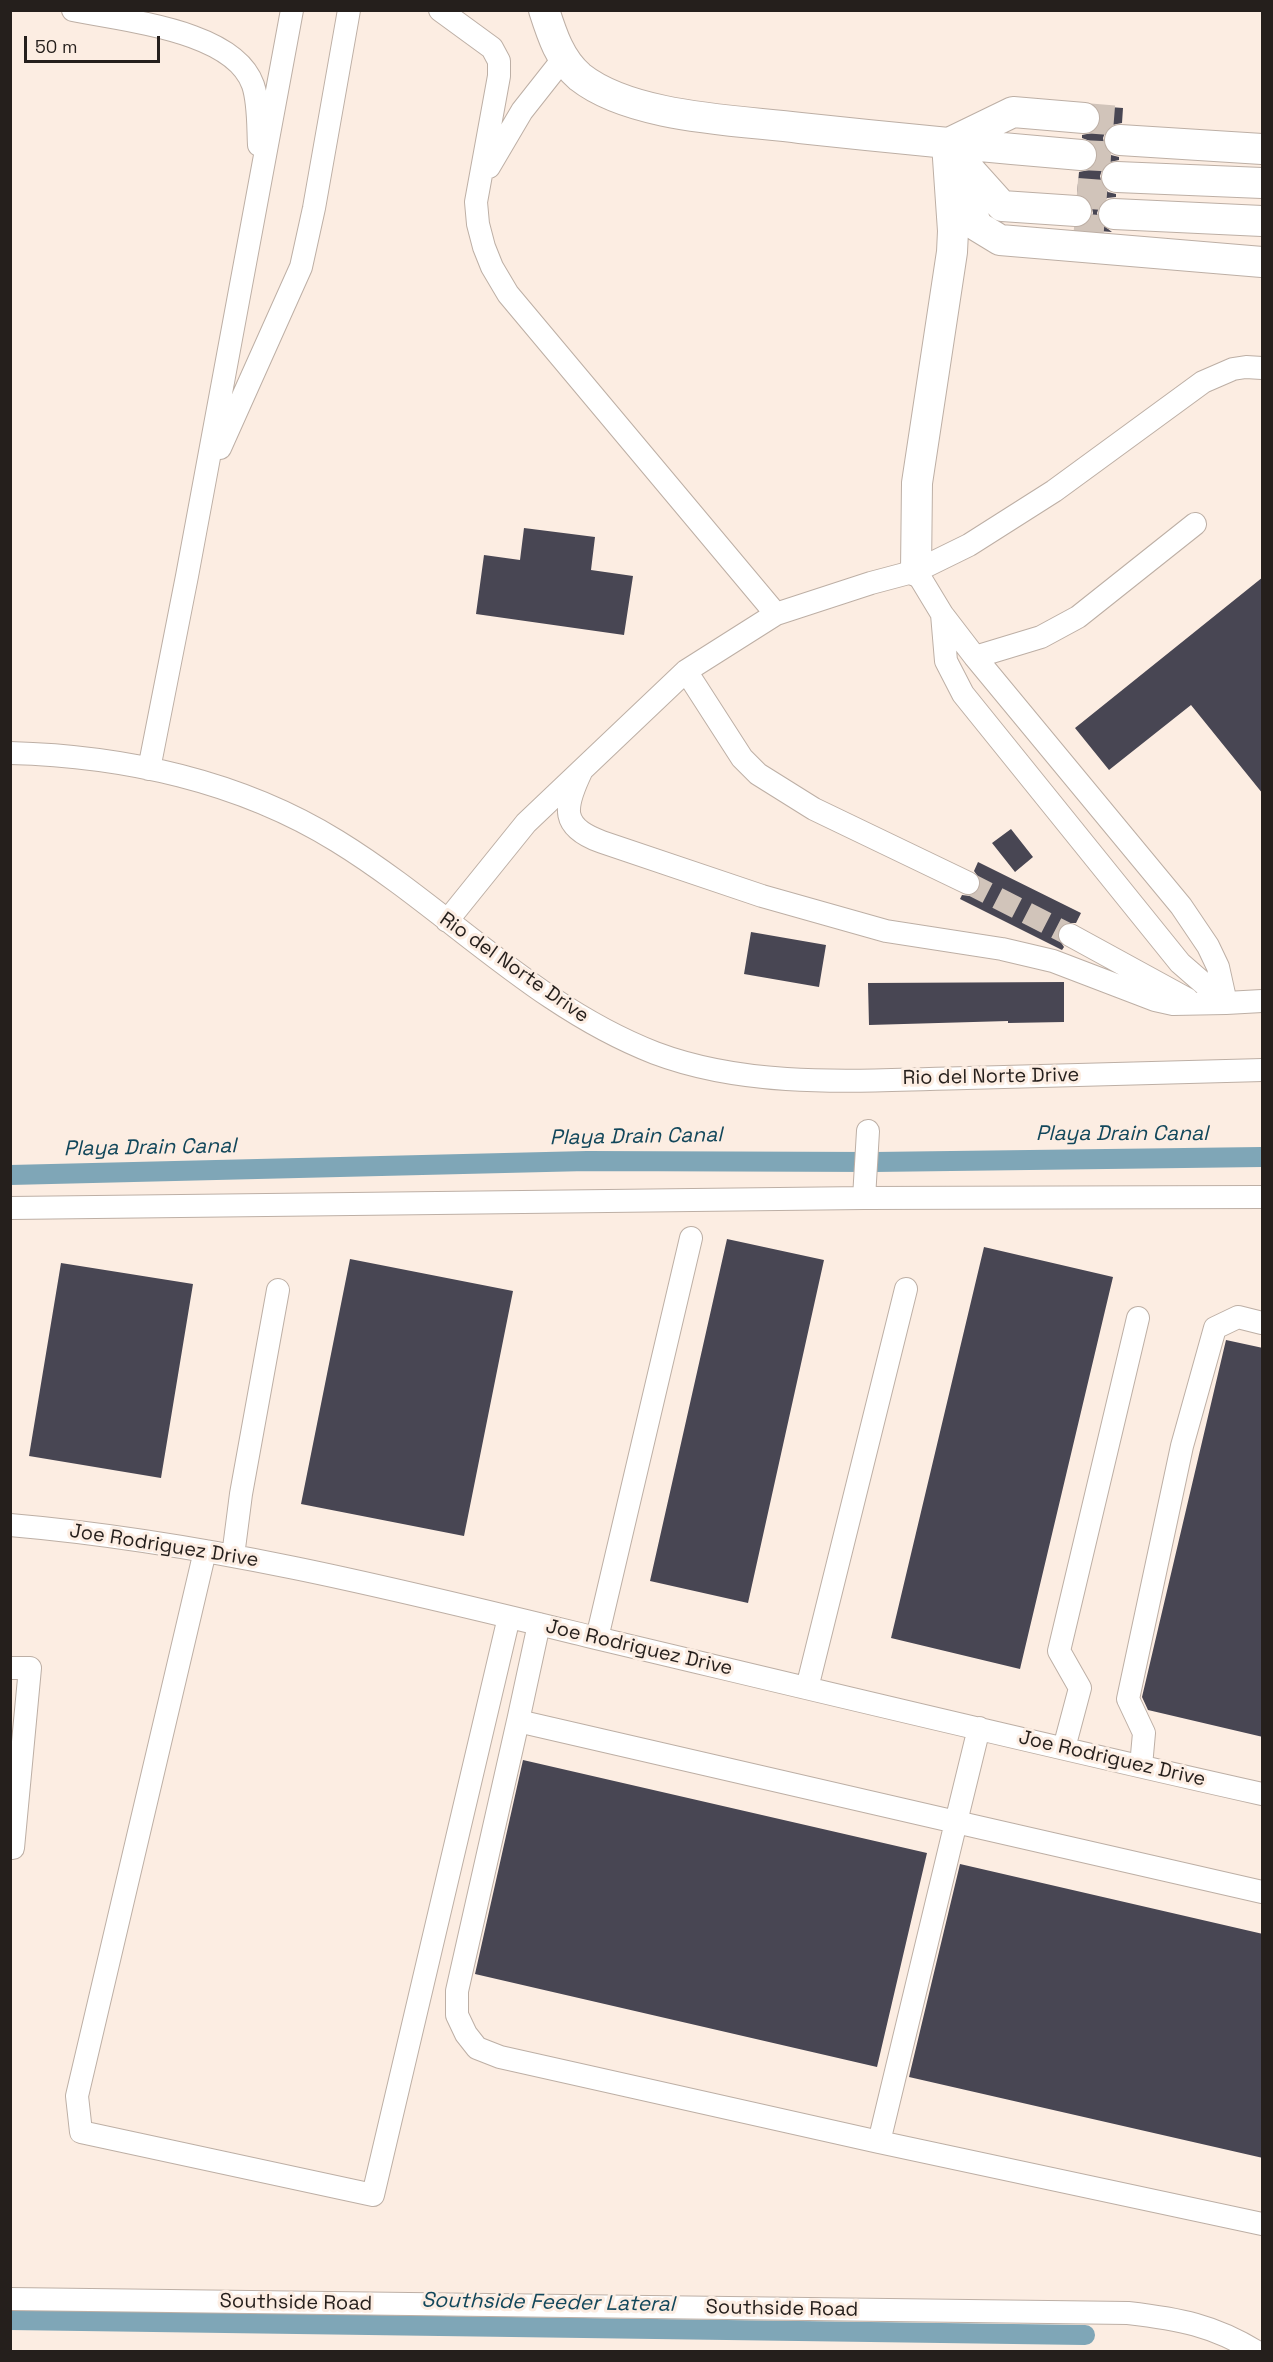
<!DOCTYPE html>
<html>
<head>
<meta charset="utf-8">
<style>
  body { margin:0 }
  #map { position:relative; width:1273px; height:2362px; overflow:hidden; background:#fcede2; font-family:"Space Grotesk",sans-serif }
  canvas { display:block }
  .frame { position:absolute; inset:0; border:12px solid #251f1c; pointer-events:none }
  .scale { position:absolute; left:24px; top:36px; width:136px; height:27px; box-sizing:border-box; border:3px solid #251f1c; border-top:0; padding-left:8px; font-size:18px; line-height:21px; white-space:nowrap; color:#251f1c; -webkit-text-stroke:4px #fcede2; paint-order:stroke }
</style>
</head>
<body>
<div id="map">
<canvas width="1273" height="2362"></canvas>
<div class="frame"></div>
<div class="scale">50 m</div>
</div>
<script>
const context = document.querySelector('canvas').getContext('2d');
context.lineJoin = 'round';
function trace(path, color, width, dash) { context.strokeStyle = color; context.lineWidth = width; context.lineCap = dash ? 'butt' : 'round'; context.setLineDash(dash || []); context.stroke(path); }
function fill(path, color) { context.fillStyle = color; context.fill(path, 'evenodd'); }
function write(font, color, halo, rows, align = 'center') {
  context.font = font + ' "Space Grotesk",sans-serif'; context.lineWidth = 6; context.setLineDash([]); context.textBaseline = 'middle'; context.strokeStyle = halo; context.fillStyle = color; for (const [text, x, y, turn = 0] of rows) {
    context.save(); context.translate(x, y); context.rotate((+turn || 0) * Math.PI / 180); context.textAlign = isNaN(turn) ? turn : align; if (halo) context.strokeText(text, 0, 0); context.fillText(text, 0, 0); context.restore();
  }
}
trace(new Path2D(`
  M10,1175l577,-14 287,1 388,-5
  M10,2320l1075,15`), '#7fa6b7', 20);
fill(new Path2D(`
  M1096,106l27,2 -1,15 -10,2 -6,5 -3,8 2,10 6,7 8,2v3l-9,2 -7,5 -3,9 2,9 6,7 8,2v3l-9,1 -7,6 -3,9 2,9 13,10 -38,-3 10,-3 7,-6 2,-7 -2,-10 -6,-7 -8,-2 2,-22 10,-2 6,-5 3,-8 -2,-10 -6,-6 -8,-3v-3l10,-2 6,-6 3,-8 -1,-8z
  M524,528l71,9 -4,33 42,6 -9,59 -148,-21 8,-59 36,5z
  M1263,577v217l-72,-89 -82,65 -34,-42z
  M1011,829l22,28 -18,15 -23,-29z
  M978,862l103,51 -5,10h-12l-6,6 -1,7 7,11 -2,3 -102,-51 2,-4 8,1 10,-7 1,-8 -7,-10z
  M751,932l75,13 -7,42 -75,-13z
  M1064,982v40l-56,1v-2l-139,4 -1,-42z
  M727,1239l97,21 -76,343 -98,-22z
  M984,1247l129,30 -93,392 -129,-31z
  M350,1259l163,32 -49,245 -163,-32z
  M61,1263l132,21 -32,194 -132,-22z
  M1226,1340l37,8v389l-115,-27 -6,-13z
  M523,1760l404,93 -50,214 -402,-93z
  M960,1864l303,70v224l-354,-81z`), '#484653');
trace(new Path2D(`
  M968,883l102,52`), '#d1c4ba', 22, [22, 11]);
trace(new Path2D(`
  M1084,118l38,3
  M1081,155l38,2
  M1077,193l39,3
  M1074,228l38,3`), '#d1c4ba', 30, [30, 15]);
const minor = new Path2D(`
  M73,10c51,11 161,20 180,75 6,18 5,42 6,60
  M440,10l52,38 7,13v15l-23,126 2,22 6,23 8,20 16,27 268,320
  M489,167l33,-56 41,-52
  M220,448l81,-181 13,-59 35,-198
  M942,614l4,47 17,33 217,269 46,40 36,-2
  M975,657l66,-20 37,-20 117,-93
  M686,671l56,87 16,16 56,35 154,74
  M10,753c114,3 230,28 327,88 109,67 197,165 318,212 98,37 209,27 312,25 99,-3 197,-5 295,-8
  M149,769l38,-193 105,-566
  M581,772c-17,36 -21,55 21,70l160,54 124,35 116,18 51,12 102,39 18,4 53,-1 -8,-36 -10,-21 -27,-40 -206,-249 -33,-43 -26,-43
  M447,921l79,-98 160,-152 90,-57 95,-31 45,-12 53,-26 85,-54 149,-109 30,-13 13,-2 16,1
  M1070,935l117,64
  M864,1198l4,-67
  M10,1208l854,-10 398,-1
  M10,1525c198,17 390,65 582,112 223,53 446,107 670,157
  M205,1551l-128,545 4,36 292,63 136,-578
  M233,1556l8,-62 37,-204
  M539,1624l-21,97 438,101 -77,320 383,82
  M597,1638l94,-400
  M10,1668h20l-17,180h-3
  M807,1688l99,-399
  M518,1721l-61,270v24l9,19 11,14 23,9 379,85
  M979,1728l-23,94 306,70
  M1064,1748l16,-60 -21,-37 79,-333
  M1141,1766l3,-33 -16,-34 54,-253 33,-118 23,-11 24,6
  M10,2299l1118,14c51,6 85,12 129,39`);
const major = new Path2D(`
  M544,10c8,25 16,50 36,67 52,41 156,43 220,51 93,10 187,19 281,27
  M1120,140l142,9
  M947,144l66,-32 71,6
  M957,156l45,50 74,5
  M958,175l19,51 23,14 262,22
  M1117,177l145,6
  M1114,214l148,7
  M916,571l1,-88 35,-231 1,-21 -6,-87`);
trace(minor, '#bdafa5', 24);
trace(major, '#bdafa5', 32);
trace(minor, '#fff', 22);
trace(major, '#fff', 30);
write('20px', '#251f1c', '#fcede2', [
  ["Rio del Norte Drive",514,968,35],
  ["Rio del Norte Drive",991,1077,-1],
  ["Joe Rodriguez Drive",164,1546,9],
  ["Joe Rodriguez Drive",639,1648,13],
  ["Joe Rodriguez Drive",1112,1759,13],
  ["Southside Road",296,2303,1],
  ["Southside Road",782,2309,1]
]);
write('italic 21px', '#12475b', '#fcede2', [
  ["Playa Drain Canal",1122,1134],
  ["Playa Drain Canal",636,1137,-1],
  ["Playa Drain Canal",150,1148,-1],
  ["Southside Feeder Lateral",548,2303,1]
]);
</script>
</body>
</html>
